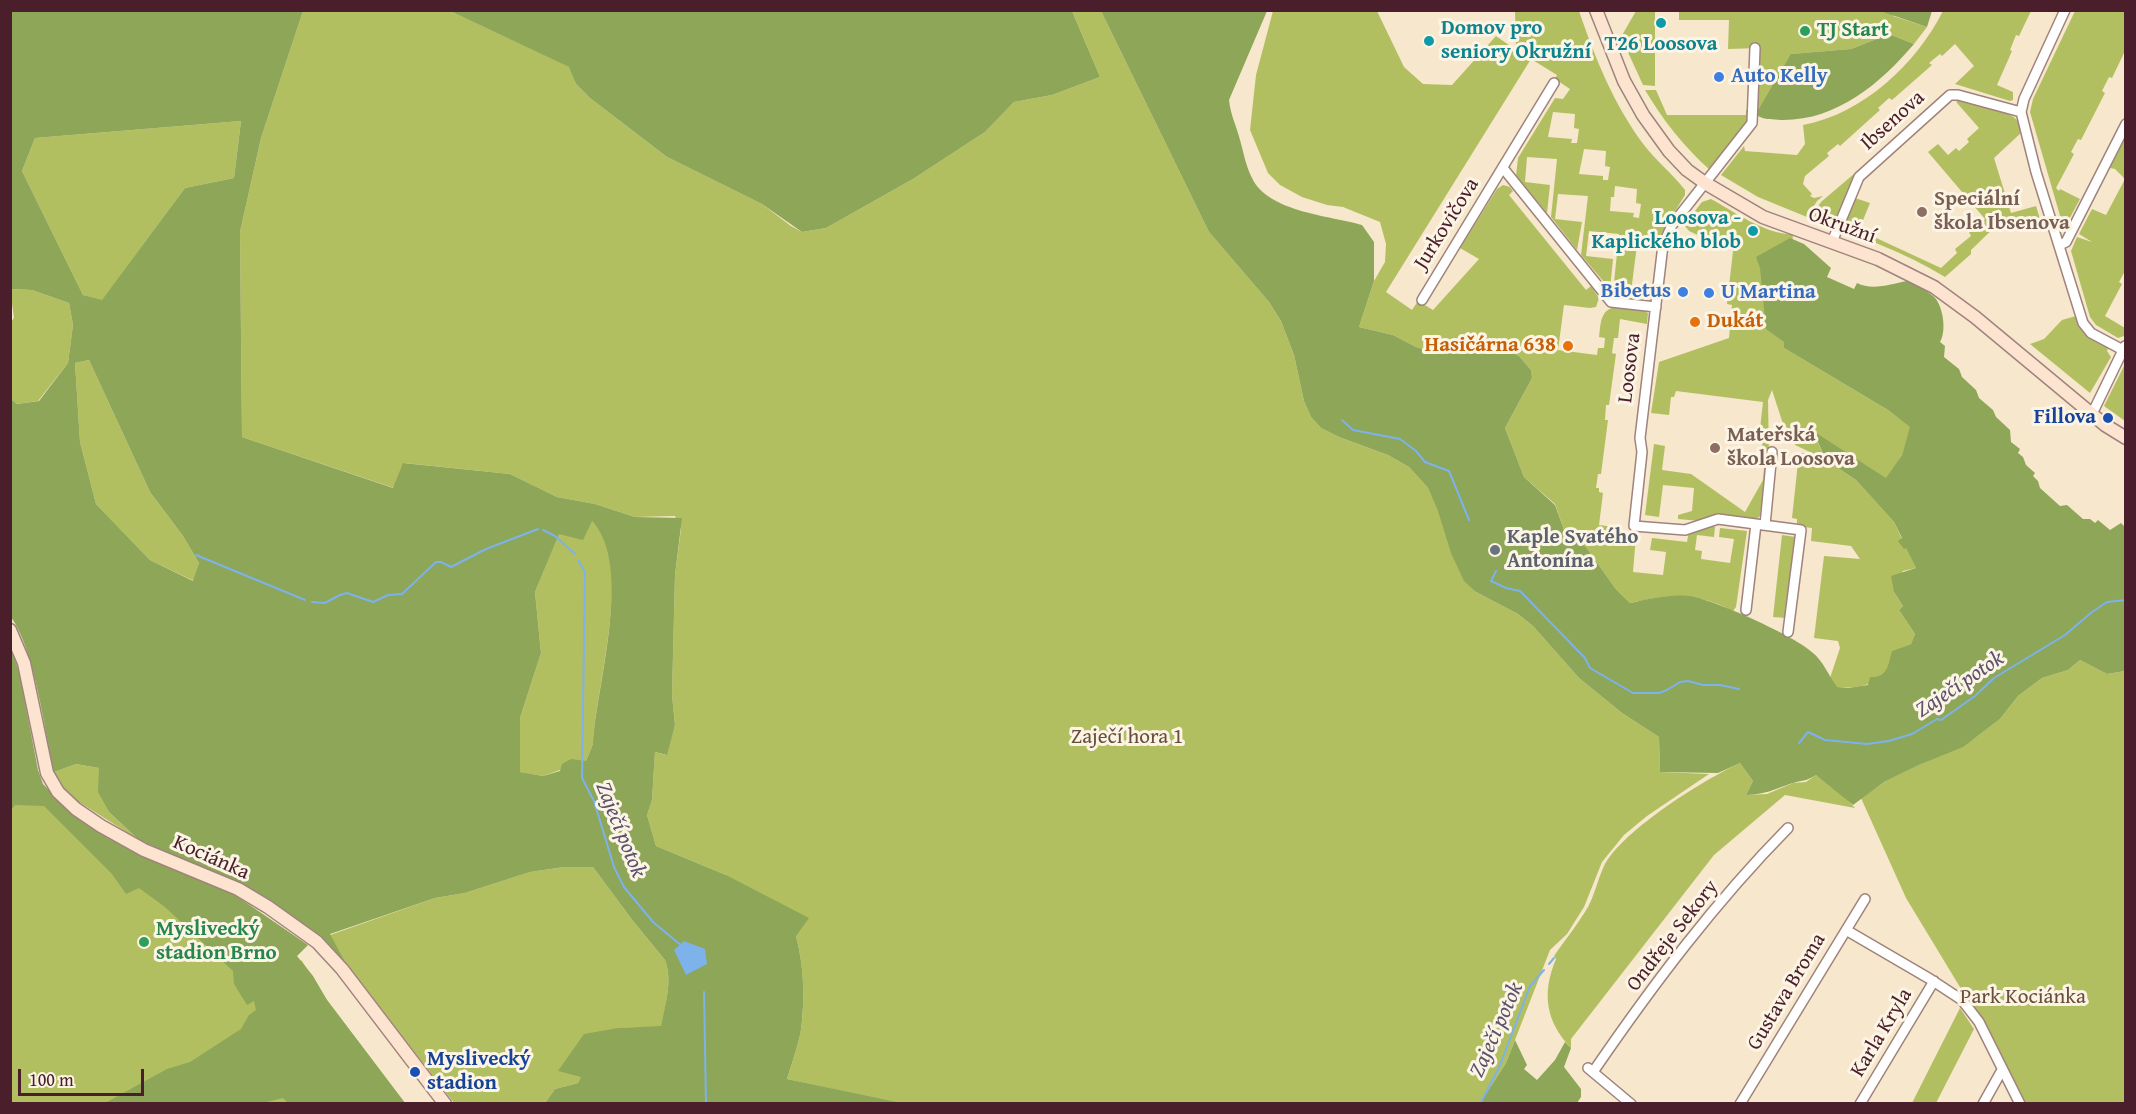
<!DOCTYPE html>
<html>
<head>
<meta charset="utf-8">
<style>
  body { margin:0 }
  #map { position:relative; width:2136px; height:1114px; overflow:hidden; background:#f6e7cd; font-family:"Gentium Book Plus",serif }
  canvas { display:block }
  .frame { position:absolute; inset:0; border:12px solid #4a1f2b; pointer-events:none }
  .scale { position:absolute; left:18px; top:1069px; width:126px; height:27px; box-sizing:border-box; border:3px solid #4a1f2b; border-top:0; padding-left:8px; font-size:18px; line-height:21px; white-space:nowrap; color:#4a1f2b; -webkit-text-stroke:4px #fcf5e5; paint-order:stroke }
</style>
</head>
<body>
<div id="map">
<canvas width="2136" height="1114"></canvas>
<div class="frame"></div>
<div class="scale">100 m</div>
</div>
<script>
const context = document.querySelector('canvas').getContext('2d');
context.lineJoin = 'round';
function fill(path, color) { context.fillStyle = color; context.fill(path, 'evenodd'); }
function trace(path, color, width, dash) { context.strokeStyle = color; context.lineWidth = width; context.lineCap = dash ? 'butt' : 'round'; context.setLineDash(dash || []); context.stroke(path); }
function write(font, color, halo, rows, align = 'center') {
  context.font = font + ' "Gentium Book Plus",serif'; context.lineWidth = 6; context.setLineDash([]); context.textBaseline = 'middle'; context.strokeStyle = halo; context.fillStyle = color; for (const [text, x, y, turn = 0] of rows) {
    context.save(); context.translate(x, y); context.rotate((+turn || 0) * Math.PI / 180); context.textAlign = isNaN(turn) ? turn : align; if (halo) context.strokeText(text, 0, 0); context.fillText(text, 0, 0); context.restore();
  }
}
fill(new Path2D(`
  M1679,10h217l-3,6 34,11 -13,17 -25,-10 -38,15 -59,5 -34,56v-62l-30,1 1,-29h-50z
  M303,11h147l120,56 6,17 14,14 77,59 95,47 29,22 11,6 24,-4 87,-49 72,-47 29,-30 38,-7 48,-18 -28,-66h29l108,221 60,70 12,19 13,34 10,46 7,16 10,11 18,9 49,18 21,12 19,21 48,104 42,22 15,12 46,52 43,35 37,24 1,35 49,2 -62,42 -23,19 -22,27 -18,45 -17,27 -17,16 -44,113 -26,40 -579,1 -114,-25c5,-16 11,-33 14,-49 4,-30 3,-64 -5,-94l-70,-61 -70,-29 -9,-31 5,-15 3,-48 11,3 9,-30 -3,-30 3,-120 6,-46 -6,-13 -40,1 -40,-13 -38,-7 -47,-23 -106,-11 -10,25 -152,-51 -2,-205 21,-94z
  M1273,11h104l27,56 19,17 29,1 44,-49 20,14 -1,-39h64c16,47 35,94 65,134 12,16 29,29 41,45v5l-27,44 -20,-2 -7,55 19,4 -5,2 -32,-6 6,-58 -30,-3 -3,25 27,3 -3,30 -29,-34 7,-59 -30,-2 -3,25 27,3 -5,28 -26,-33 6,-58 -30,-2 -2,25 25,3 -3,28 -31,-37 2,-18 37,-60 8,1 7,-10 -15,-10 2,-4 -26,-16 -145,233 26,18 6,-9 15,9 46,-51 -19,-11 37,-59 6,-4 7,2 3,4 -4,4 77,95 5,-4 8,12 -3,9 -6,1 -26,-3 -6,45 39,5 1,-7h6l1,-10 -6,-1c1,-7 1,-15 4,-21 6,-15 35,-10 45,-3l-1,11 -27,-5 -2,19h-4l-2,15 4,1 -7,51h-3l-1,15h3l-7,54h-3l-2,14h3v4l4,1 -4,32 23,3v6l14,2 -3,36 30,3 3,-23 -16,-2 2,-12 35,4 2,-11 16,-5 10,1 -1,10 -17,-2 -2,15 7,1 -1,8 29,4 4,-24 -15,-2 1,-9 27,3 -11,76 -3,4c-40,-20 -61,-17 -103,-8l-15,-15 -29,-41 -22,-17 -9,-26 -31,-27 -19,-49 27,-50 -1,-8 -12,-14 -16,-8 -26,5h-39l-22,-6 -23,-12 -34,-8 15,-46 11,-19 1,-18 -6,-22 -37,-15 -16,-2 -25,-8 -22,-12 -12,-12 -18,-43 6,-55zM1553,112l22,2 -1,14 5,1 -2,14h-6l1,-4 -24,-2zM1584,149l22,2 -1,15 5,1 -2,13h-5v-4l-24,-2zM1615,186l22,3 -1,14 5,1 -2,14 -6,-1 1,-4 -24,-2 1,-14h3z
  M1636,11h19v75l-12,-1 -22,-48z
  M1943,11h88l-12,25 -3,-1 -6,15 2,1 -15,34 16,7v8l-3,1 -55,-17 19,-18 -19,-22 -13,12 -2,-2 -11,9 3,2 -40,35 -3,-2 -11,10 2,2 -40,36 -2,-2 -11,9 2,3 -24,20 -2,8 9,10 -2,2 4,2 9,-2 -6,5 -10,16 -49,-20 -37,-22 23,-29 1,5 52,4 8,-11 -2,-19c60,-11 113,-61 140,-114z
  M2075,11h50v40l-13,27 -3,-1 -7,14 3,2 -24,47 -3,-1 -7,13 3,2 -18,34 3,3 1,-2 20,10 -15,28 -2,-1 -33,-114 3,-13z
  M1645,90h11l11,25h79v-5h3l-1,10 -38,50c-27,-24 -47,-50 -65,-80z
  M1956,99c16,4 48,9 60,20 3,4 5,8 6,13l-28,26 17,55 25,-7 4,13 -26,8 -16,-3 -27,26v4l-26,23c-42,-26 -89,-42 -135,-58l11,-17 34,-29 -9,22 24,8 -11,27 82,38 16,-15 -2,-4 16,-13 -2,-4 16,-13 -57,-67 10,-8 10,11 8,-7 3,3 10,-9 -2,-3 12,-11 -22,-25z
  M241,121l-7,57 -49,10 -83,113 -19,-6 -61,-124 13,-33z
  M2125,138v133l-6,11 3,2 -17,32 20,12 -1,8 -6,2 -22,-13 -6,-8 -19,-66 6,-14 15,5 -13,-8 13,-25 14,6 19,-36 -10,-10 -5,-1z
  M1711,199c22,12 57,37 82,35l-9,114 104,62 23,17 -9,28 -15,24 -74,-47 13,28 30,20 38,42 8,17 -3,2 7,6 10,21 -13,3 -9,21 9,14 -4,4 16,24 -4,10 -18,7c-2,6 -3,14 -6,19 -9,16 -35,19 -51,17l-6,-9 10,-30 -2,-7 -24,-3 10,-82 36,3 -9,-13 -40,-5 1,-13 -15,-2v-7l-5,-1 7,-65h13l-17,-8 -2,-12 -10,-9 -11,-34 -4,10 1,57 -9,59 -5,4 -55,1 -22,-2v-4l14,-4 2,-23 -31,-3 -4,32 -14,-2 9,-71 11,2 -3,24 29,4 54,38 18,-32 2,-24h-4l3,-27h-4l3,-27 -87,-11 -2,6h-3l-2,18 -18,-2 8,-51 70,-24 3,-33 -5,-1 6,-53 -44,-20 -5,-6 18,-23z
  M10,289l22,1 37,13 4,22 -5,38 -30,38 -21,3 -6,-5 -1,-76 4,-5z
  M2076,316l13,20 19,12 -1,3 4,6 -21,36 -60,-49 14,-5 18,-19z
  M89,360l61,132 33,44 16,27 -5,18 -44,-21 -54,-56 -16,-62 -5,-79z
  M2125,364v57l-21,-15z
  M592,521c4,4 8,9 11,15 24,46 -7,154 -10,208l-7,17 -43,15 -24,-4 1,-54 21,-65 -6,-61 24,-59z
  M1782,535l14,2 -10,81 -13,-1z
  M2080,660l27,14 18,-3v432h-100l-44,-86 -12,-15 -63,-104 -45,-100 23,-16 92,-45 24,-18 18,-23 24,-18 26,-8z
  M1740,763l13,18 -7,14 21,-1 26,-11 13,-1 10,-7 26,19 13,14 -70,-13 -71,60 -143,184v9c-26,-27 -29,-56 -15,-89l-2,-3c11,-16 24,-32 34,-49 7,-13 10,-29 17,-43 20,-35 98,-84 135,-101z
  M76,764l23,4v24l10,20 30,28 -63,-40 -12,-11 -10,-17z
  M10,791l32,10 260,160 25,39 78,103h-394z
  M564,867h29l40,54 32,39c8,21 0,46 -4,67l-43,1 -59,43 23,5 -4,7 -23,6 -10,14h-91l-107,-138 -17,-30 105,-37 30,-5 65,-21z
  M1960,1008l14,21 -38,74h-24z`), '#b2bf61');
fill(new Path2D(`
  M11,11h292l-42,127 -21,94 2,205 151,51 10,-25 107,11 47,23 38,7 40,13 47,1 -7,57 -3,120 3,30 -8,30 -12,-3 -3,48 -5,15 9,31 70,29 83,43 -13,18c8,30 9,63 5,94 -3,16 -9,33 -14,49l114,24h-356l10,-14 23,-6 3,-6 -23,-6 26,-37 34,-6 43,-2c4,-21 12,-45 4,-66l-32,-39 -40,-54h-29l-34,5 -65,21 -30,5 -105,36 17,31 -32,-33 -75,-49 -101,-43 -30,-28 -11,-20 1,-24 -23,-4 -22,8c-10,-43 -19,-121 -43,-155v-218l6,5 22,-3 29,-38 5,-38 -4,-22 -37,-13 -21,-1zM241,121l-7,57 -49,10 -83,112 -19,-5 -61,-124 13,-33zM89,360l61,132 33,44 16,27 -6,18 -43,-21 -54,-56 -16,-62 -5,-79zM592,521c42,45 4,165 1,223l-7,17 -15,-2 -9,5 -2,7 -17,5 -23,-4v-54l21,-65 -6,-61 24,-58 24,6z
  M450,11h622l28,66 -48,18 -38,7 -29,30 -72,47 -87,49 -24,4 -40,-28 -95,-47 -77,-59 -14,-14 -7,-17z
  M1101,11h166l-38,89c2,17 7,24 11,40 4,14 6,27 13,40 17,32 78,36 109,45l12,17v39l-15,46 34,8 23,12 22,6h39l26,-5 16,8 12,14 1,8 -27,50 19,49 31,28 9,25 22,17 29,41 15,15c20,-4 38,-9 59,-7 22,2 108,41 124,57 10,8 16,23 24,34l11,1 20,-3 2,-8c18,1 18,-12 22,-26l19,-7 4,-10 -16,-24 4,-4 -9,-14 -3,-16 25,-8 -10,-20 -2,1 -6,-8 4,-3 -8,-16 -38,-42 -30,-20 -13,-29 73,47 16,-23 8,-28 -22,-17 -104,-62v-6l-18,-13 -6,-61 -4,-11 34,-19 14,6 27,24 -4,9 27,12 3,-6c15,8 34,1 50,-2 8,4 19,9 26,15 10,8 14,35 7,46l5,4 -1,11 15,12 3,8 14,13 3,8 14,12 3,7 14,13 1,12 9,7 -2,4 5,4 3,8 9,8 -2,3 5,5 2,7 20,18 7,-1 16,14h7l5,4 3,-3 12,10 11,-7 4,4v144l-18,3 -27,-14 -12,10 -26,8 -24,18 -18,23 -37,28 -42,17 -37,18 -31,23 -37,-30c-9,6 -13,5 -23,8 -19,6 -25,11 -47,12l7,-14 -13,-18 -22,10 -58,-1 -1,-35 -37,-24 -43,-35 -46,-52 -15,-12 -42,-22 -12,-11 -13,-28 -13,-42 -10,-23 -19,-21 -21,-12 -49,-18 -18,-9 -10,-11 -7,-16 -10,-46 -13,-34 -12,-19 -60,-70z
  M1880,11h52l-5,16z
  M1889,34l25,10c-34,40 -78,77 -133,76 -8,-1 -16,0 -23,-4v-6l33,-56 60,-5z
  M10,647l9,24 19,99 5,14 30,31 25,17 43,24 94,39 73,50 -11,11 16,20 14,24 78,103 -116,1 -6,-6 -24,6 -154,-1 62,-34 23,-7 51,-33 8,-14 7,-5 -2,-9 -7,4 -13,-21 -1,-13 -68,-64 -26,-19 -13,6 -14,-20 -68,-68 -29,-1 -4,5z
  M1515,1040l12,25 -3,4 13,11 18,-20 10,-18 6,6 -7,19 17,22v8l-4,6h-97l26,-40z`), '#8da657');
fill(new Path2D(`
  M684,941l21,8 2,15 -21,11 -12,-25z`), '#7db2eb');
trace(new Path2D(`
  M1342,420l11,10 47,9 16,12 9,11 24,9 20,49
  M543,530l12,6 20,18
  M196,555l109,45
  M578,560l7,12 -3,206 12,23 20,66 10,20 29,35 29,24
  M1496,571l-5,10 15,7 14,3 65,67 5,10 43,25h26l8,-3 13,-8 8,-1 15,4h17l19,4
  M312,602l13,1 15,-8 7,-2 26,9 15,-7 14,-1 34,-32h5l10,5 35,-18 52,-20
  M1799,743l9,-11 17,8 42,4 22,-3 23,-7 25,-15 4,1 34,-24 19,-18 71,-43 27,-23 15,-10 19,-2
  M1549,964l5,-6
  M704,992l2,112
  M1480,1104l19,-36 31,-82 14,-16`), '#7db2eb', 2);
const street = new Path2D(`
  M2065,10l-41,89 -3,13 15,60 47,151 8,10 32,17
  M1755,48l-3,75 -80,102 -9,20 -23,193 2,14 -8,74 51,4 33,-11 83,11 -13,102
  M1503,168l108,134 45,5
  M1832,242l27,-65 91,-82h8l63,17
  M2060,245l6,-3 60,-118
  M1422,300l132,-217
  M2092,414l33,-68
  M1765,525l7,-73
  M1746,610l10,-86
  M1846,930l84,49 32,21 17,22 41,82
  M1588,1068l43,36
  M1593,1072c59,-86 122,-170 195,-244
  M1740,1104l125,-205
  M1860,1104l74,-123
  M1983,1104l19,-34`);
const secondary = new Path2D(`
  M1596,10l28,71 19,34 26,36 18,19 18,13 58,34 115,42 56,28 41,30 130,108 21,13
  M10,630l14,33 23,110 11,19 18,17 25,17 43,24 94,39 30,18 49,35 25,27 103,135`);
trace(street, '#a0837c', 12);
trace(secondary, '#a0837c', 15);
trace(street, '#fff', 9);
trace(secondary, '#fde4d1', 12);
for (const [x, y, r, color] of [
  [1661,23,6,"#0f9aa8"],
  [1805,31,6,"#2e9e5b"],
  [1429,41,6,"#0f9aa8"],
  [1719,77,6,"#3f7fe0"],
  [1922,212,6,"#8d6e63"],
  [1753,231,6,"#0f9aa8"],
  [1683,292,6,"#3f7fe0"],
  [1709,293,6,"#3f7fe0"],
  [1695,322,6,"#e8710a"],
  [1568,346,6,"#e8710a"],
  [2108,418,6,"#1a4fb4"],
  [1715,448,6,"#8d6e63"],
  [1495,550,6,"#6b7280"],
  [144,942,6,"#2e9e5b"],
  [415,1072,6,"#1a4fb4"]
]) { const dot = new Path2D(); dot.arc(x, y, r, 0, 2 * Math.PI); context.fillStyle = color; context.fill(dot); trace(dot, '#fcf5e5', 2); }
write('bold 21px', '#0d838f', '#fcf5e5', [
  ["Domov pro",1441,29],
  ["seniory Okružní",1441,53],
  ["T26 Loosova",1661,45,"center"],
  ["Loosova -",1741,219,"right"],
  ["Kaplického blob",1741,243,"right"]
], 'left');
write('bold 21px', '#27864d', '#fcf5e5', [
  ["TJ Start",1817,31],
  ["Myslivecký",156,930],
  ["stadion Brno",156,954]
], 'left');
write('bold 21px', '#366cbe', '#fcf5e5', [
  ["Auto Kelly",1731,77],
  ["Bibetus",1671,292,"right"],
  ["U Martina",1721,293]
], 'left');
write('21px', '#4a1f2b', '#fcf5e5', [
  ["Ibsenova",1893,121,-42],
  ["Jurkovičova",1447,224,-58],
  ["Okružní",1842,226,20],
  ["Loosova",1630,368,-83],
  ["Kociánka",211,858,24],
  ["Ondřeje Sekory",1673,936,-52],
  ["Gustava Broma",1787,992,-59],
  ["Karla Kryla",1882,1033,-59]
]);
write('bold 21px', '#785e54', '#fcf5e5', [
  ["Speciální",1934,200],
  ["škola Ibsenova",1934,224],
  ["Mateřská",1727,436],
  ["škola Loosova",1727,460]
], 'left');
write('bold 21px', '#c56008', '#fcf5e5', [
  ["Dukát",1707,322],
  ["Hasičárna 638",1556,346,"right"]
], 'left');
write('bold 21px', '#164399', '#fcf5e5', [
  ["Fillova",2096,418],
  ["Myslivecký",427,1060,"left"],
  ["stadion",427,1084,"left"]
], 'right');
write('bold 21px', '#5b616d', '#fcf5e5', [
  ["Kaple Svatého",1507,538],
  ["Antonína",1507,562]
], 'left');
write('21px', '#694f3b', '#fcf5e5', [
  ["Zaječí hora 1",1127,738],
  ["Park Kociánka",2023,998]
]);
write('italic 22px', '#5c526e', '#fcf5e5', [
  ["Zaječí potok",1960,685,-34],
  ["Zaječí potok",620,830,68],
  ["Zaječí potok",1497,1030,-66]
]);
</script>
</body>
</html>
